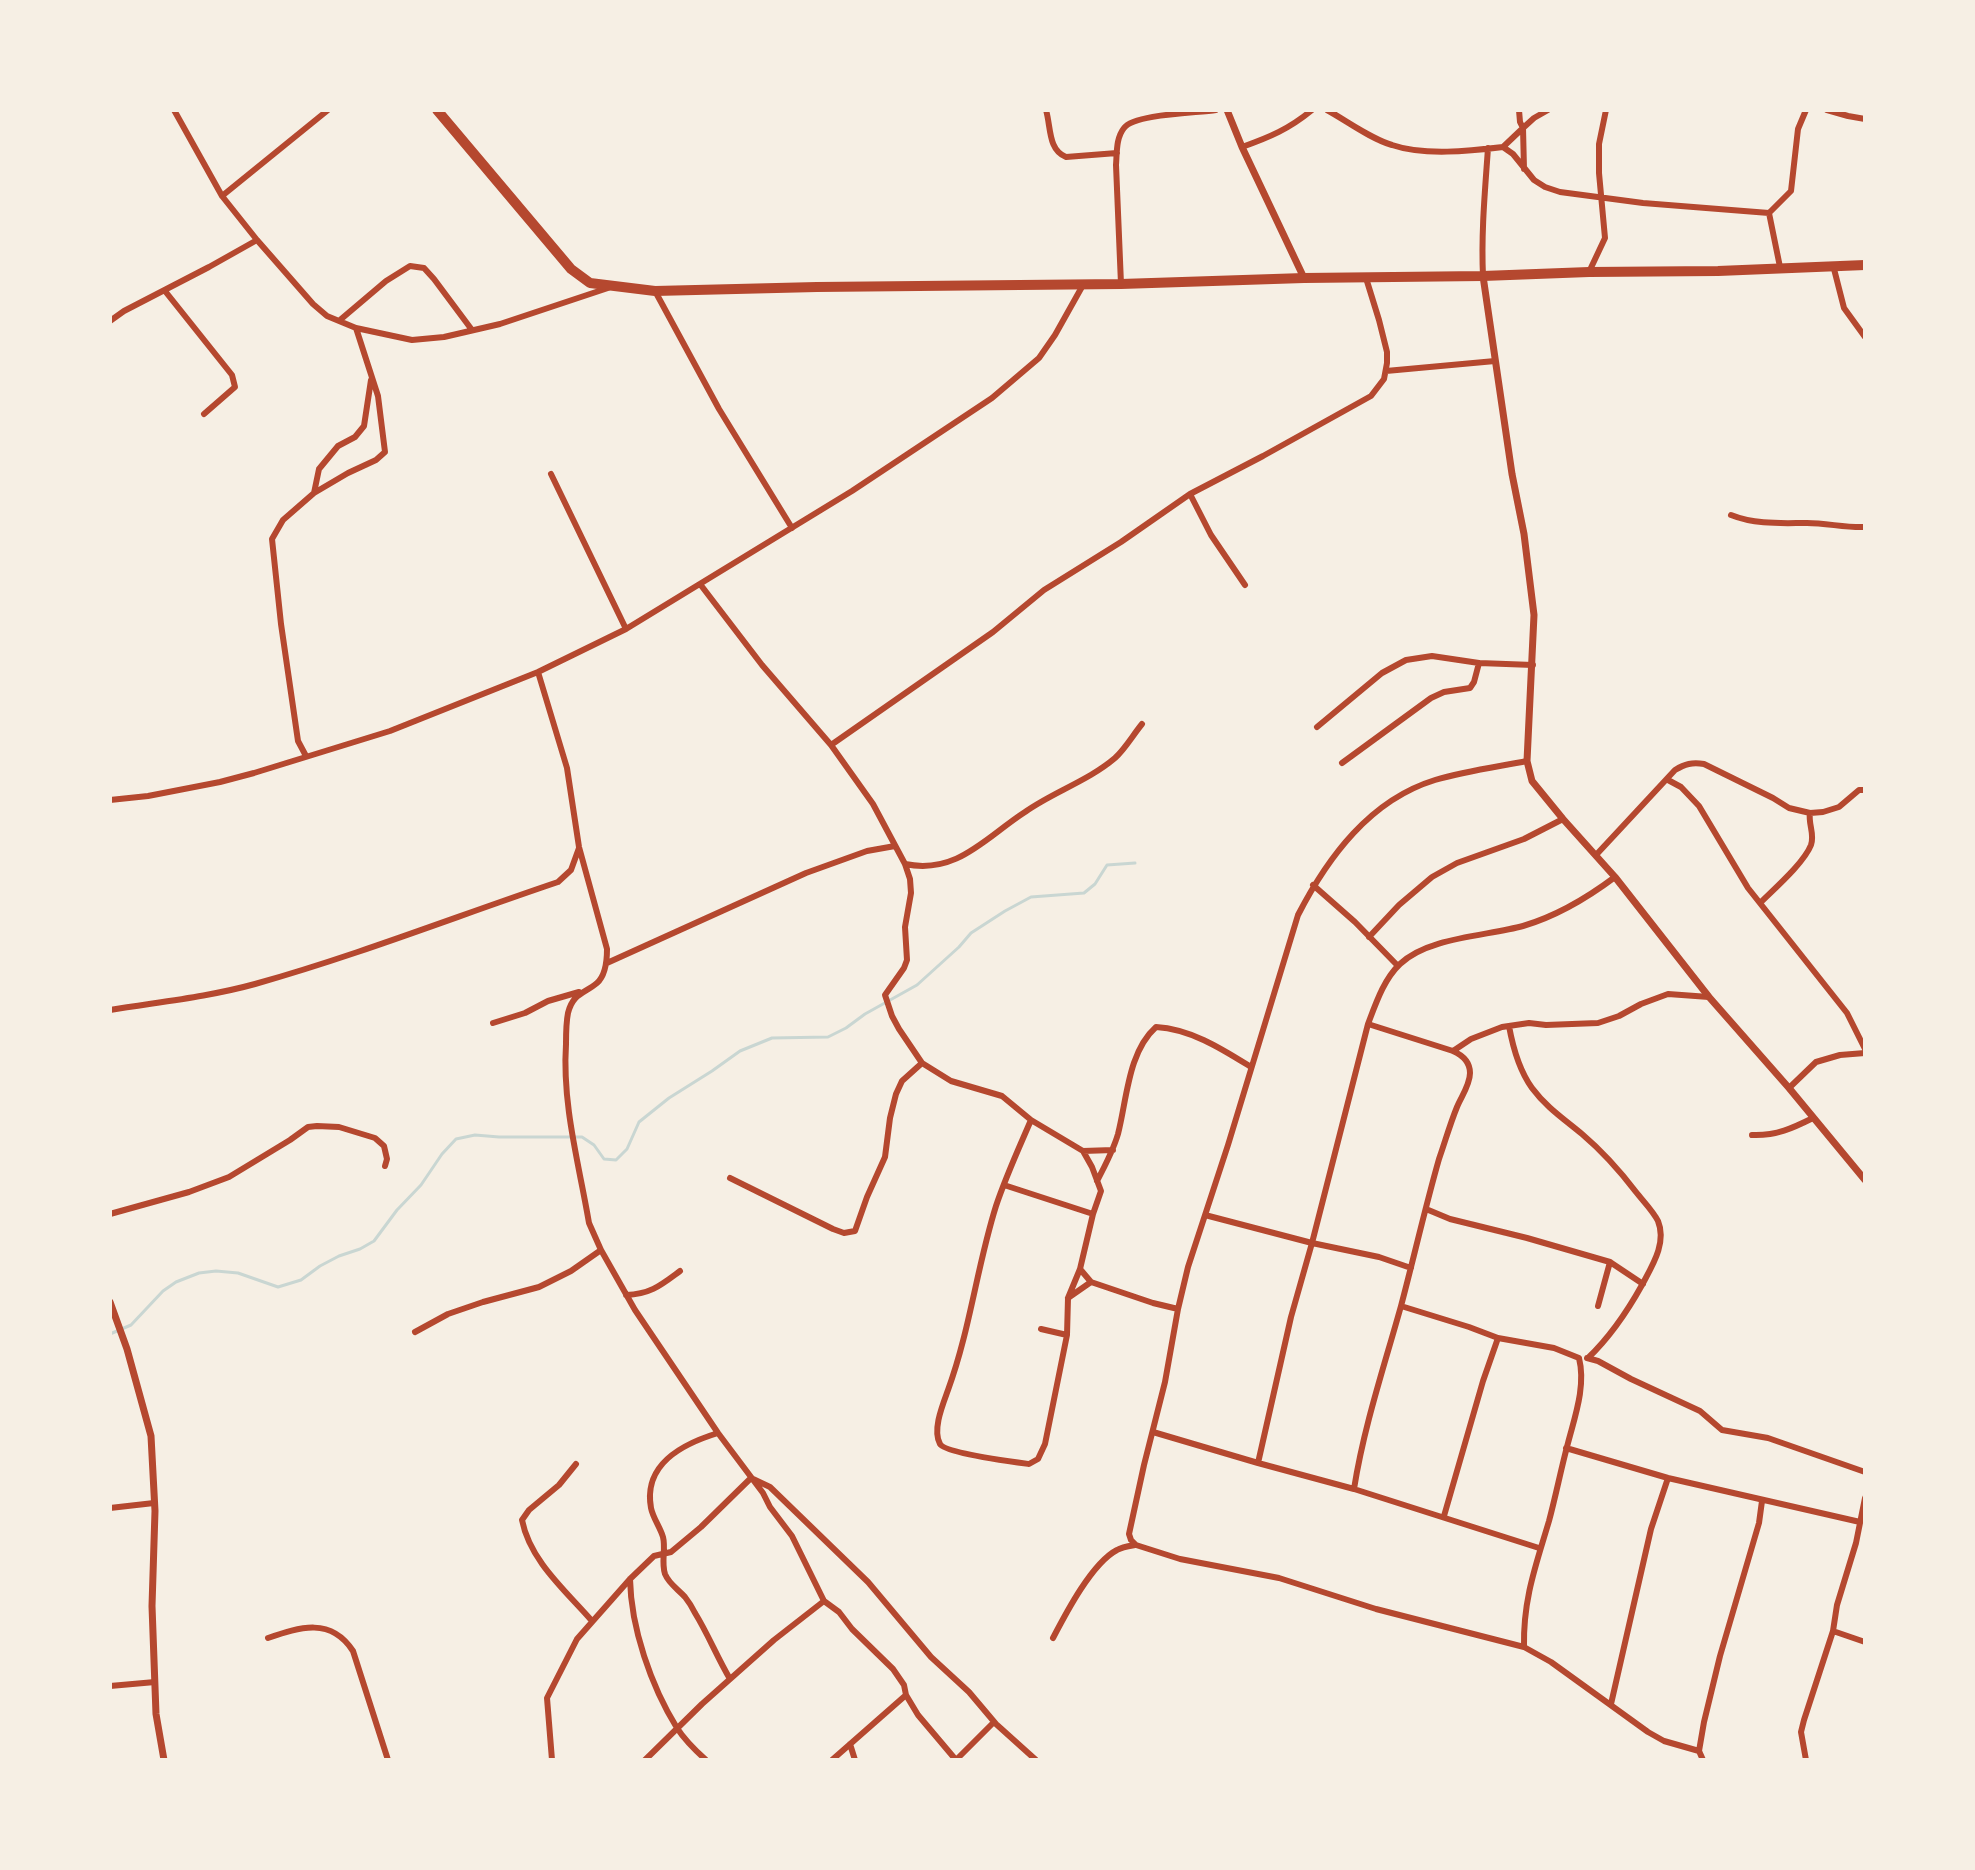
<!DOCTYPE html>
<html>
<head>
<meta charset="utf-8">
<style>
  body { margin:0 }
  #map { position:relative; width:1975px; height:1870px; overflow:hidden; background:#f6efe4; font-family:Lora,serif }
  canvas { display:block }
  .frame { position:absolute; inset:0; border:112px solid #f6efe4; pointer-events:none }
</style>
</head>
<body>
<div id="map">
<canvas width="1975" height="1870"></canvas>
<div class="frame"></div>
</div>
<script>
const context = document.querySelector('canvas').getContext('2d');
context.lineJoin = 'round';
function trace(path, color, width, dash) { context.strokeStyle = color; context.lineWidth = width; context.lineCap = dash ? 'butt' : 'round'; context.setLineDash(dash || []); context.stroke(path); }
trace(new Path2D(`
  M110,1334l21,-9 32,-34 13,-9 23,-9 17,-2 22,2 40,14 23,-7 19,-14 19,-10 21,-7 14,-8 23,-31 24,-25 21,-31 14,-15 19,-4 24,2h83l12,8 10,14 12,1 11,-11 12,-27 30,-24 43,-27 28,-20 32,-13 56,-1 18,-9 19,-14 52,-29 42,-38 12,-14 34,-22 26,-14 53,-4 11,-9 12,-19 28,-2`), '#c9d6d2', 3);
trace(new Path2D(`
  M174,110l48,86 35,44 56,64 14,12 29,12 56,12 32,-3 56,-13 108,-36
  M1046,110c5,17 2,40 20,47l51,-4
  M1327,110c20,11 44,29 65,35 32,11 78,6 111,2l20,-19 -3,-6 -1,-12
  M1827,110l21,6 17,3
  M1242,147c28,-10 47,-18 70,-37
  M1503,147l10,7 21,26 11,7 15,5 83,11 126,10
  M1524,169l-1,-41 11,-10 14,-8
  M222,196l106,-86
  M1833,265l11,43 21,29
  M1780,267l-11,-54 22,-22 7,-62 8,-19
  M1589,272l16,-34 -6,-65v-29l7,-34
  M1483,276c-2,-43 2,-85 5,-128
  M1121,284l-5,-119c1,-13 0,-27 8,-37 10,-14 72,-15 92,-18
  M165,291l67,84 3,12 -31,27
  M655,291l64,118 73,119
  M340,320l46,-39 24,-15 14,2 10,11 38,51
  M110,321l14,-10 85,-44 48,-27
  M1386,371l109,-10
  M551,474l75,155
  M314,493l5,-24 19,-23 17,-9 9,-11 7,-46
  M1190,494l21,41 34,50
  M1731,515c25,10 51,8 76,8 20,0 39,5 58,4
  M700,584l62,81 69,80 162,-113 51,-42 77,-48 69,-48 73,-38 108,-60 13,-17 3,-16v-11l-8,-32 -13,-42
  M538,672l29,96 12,79 28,102c0,11 -1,26 -10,34 -13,11 -24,10 -29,30 -2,10 -2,21 -2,31 -4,61 13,120 23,179l12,27 34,60 83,123 45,60 7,14 22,29 32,65 15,11 13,17 41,40 11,16 2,10 12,20 38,45
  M1317,727l65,-54 24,-13 26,-4 47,7 54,2
  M831,745l42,59 32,60 5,15 1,14 -6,34 2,33 -3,8 -19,27 7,21 7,13 23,34 29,18 51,15 29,24 52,31 9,16 9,24 -8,23 -13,55
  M306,756l-8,-15 -17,-117 -9,-85 11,-19 31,-27 34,-20 28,-13 9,-8 -7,-56 -22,-68
  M1527,761c-31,6 -62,10 -92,19 -65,20 -107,77 -137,135l-70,230 -40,122 -10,42 -13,73 -21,83 -15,69 2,6 5,5 44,14 99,19 97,31 148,38 27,15 97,70 16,9 35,10
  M1342,763l89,-65 13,-6 26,-4 4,-6 5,-19
  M1668,780l13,7 18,19 49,82 99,125 18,36
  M110,800l38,-4 72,-14 34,-9 136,-42 148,-59 88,-43 226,-138 140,-93 47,-40 16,-23 28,-50
  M1596,855l79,-85c10,-6 17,-8 29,-6l69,34 16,10 21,5 13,-1 16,-5 20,-17h6
  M905,864c52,11 81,-27 120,-52 28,-20 63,-31 90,-54 10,-9 18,-23 27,-34
  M1313,885l42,37 43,44
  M1760,903c14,-14 44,-40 51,-58 4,-11 -3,-21 -1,-32
  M1369,937l30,-32 33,-28 25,-14 67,-24 39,-20
  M607,963l199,-90 61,-22 28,-5
  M110,1010c48,-8 98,-13 145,-26 103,-29 202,-68 303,-102l13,-12 8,-22
  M493,1023l32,-10 23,-12 31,-9
  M1509,1026c4,22 10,44 23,62 14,19 32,31 50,46 20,17 38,37 54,58 7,9 17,19 22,29 9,22 -6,45 -16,64 -15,27 -31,51 -54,73
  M1453,1051l18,-12 31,-12 27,-4 17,2 52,-2 21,-7 22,-12 27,-10 41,3
  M1789,1088l27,-26 24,-7 25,-2
  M1031,1120c-12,28 -25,56 -35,86 -19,60 -26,124 -48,184 -5,14 -16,40 -8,54 5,9 74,18 89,20l9,-5 7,-15 22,-109 1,-37 12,-29 11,13 62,21 25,6
  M1752,1135c24,1 41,-7 61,-17
  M1083,1151l30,-1
  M730,1178l103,51 11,4 11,-2 12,-34 18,-40 5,-39 6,-24 6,-13 20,-18
  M1097,1181c8,-15 16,-30 21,-47 9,-35 10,-82 38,-107 35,2 66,22 95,40
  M1004,1185l89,29
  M1426,1209l24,10 77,19 83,24 33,22
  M110,1214l79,-22 40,-15 61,-37 18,-13 9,-1 22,1 36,11 9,8 3,13 -2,7
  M1205,1215l107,28 67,14 32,11
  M626,1295c25,-1 35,-10 54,-24
  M1068,1298l23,-16
  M1401,1306l68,21 29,11 56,10 25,10c7,28 -4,58 -11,85 -7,26 -12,52 -19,78 -13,44 -26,78 -25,126
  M1598,1306l12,-44
  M1041,1329l26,6
  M415,1332l33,-18 35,-12 56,-15 32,-16 30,-21
  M1587,1358l11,3 33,18 69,32 22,19 46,8 97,34
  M1153,1432l105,31 96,26 185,59
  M718,1433c-36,11 -75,31 -67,75 2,10 9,19 12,29 3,12 -2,25 2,37 4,10 13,15 20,23 4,5 7,10 10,16 13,21 22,44 35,66
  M1566,1448l102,30 192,44
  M1258,1463l33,-146 21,-74 56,-219c8,-21 16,-45 32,-60 28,-27 87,-28 123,-38 34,-10 64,-28 92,-49
  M576,1464l-17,21 -30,25 -7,10c8,41 44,71 70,101
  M1354,1489c10,-63 30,-122 47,-183 13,-49 24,-98 38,-147 6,-17 11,-35 18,-52 4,-10 13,-22 13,-34 0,-11 -8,-18 -17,-22l-85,-27
  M110,1508l44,-5
  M1444,1516l39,-135 15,-43
  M630,1579c1,49 21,107 47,149 7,11 19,23 29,32
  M1833,1631l32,11
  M268,1638c32,-11 63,-21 85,13l35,109
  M1053,1638c13,-25 39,-75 64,-88 5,-3 12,-4 18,-5
  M110,1686l45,-4
  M1611,1704l40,-175 17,-51
  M850,1744l5,16
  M552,1760l-5,-62 30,-59 53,-60 24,-23 17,-4 30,-25 50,-49 19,9 98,95 63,75 38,35 27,32 40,36
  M645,1760l57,-56 72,-64 50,-39
  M832,1760l74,-65
  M956,1760l38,-38
  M1703,1760l-4,-9 5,-29 16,-66 39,-133 3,-22
  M1806,1760l-5,-28 3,-12 29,-89 4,-26 19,-62 9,-45`), '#b5482f', 6);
trace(new Path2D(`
  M1227,110l15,37 62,131
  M1483,276l29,198 12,60 10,81 -7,146 5,20 31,38 52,58 94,120 80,91 76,92
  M110,1302l17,47 24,87 4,75 -3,95 4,108 8,46`), '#b5482f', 7);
trace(new Path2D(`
  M437,110l134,159 19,14 65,8 162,-4 304,-3 183,-6 179,-2 106,-4 129,-1 147,-6`), '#b5482f', 10);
</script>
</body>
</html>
